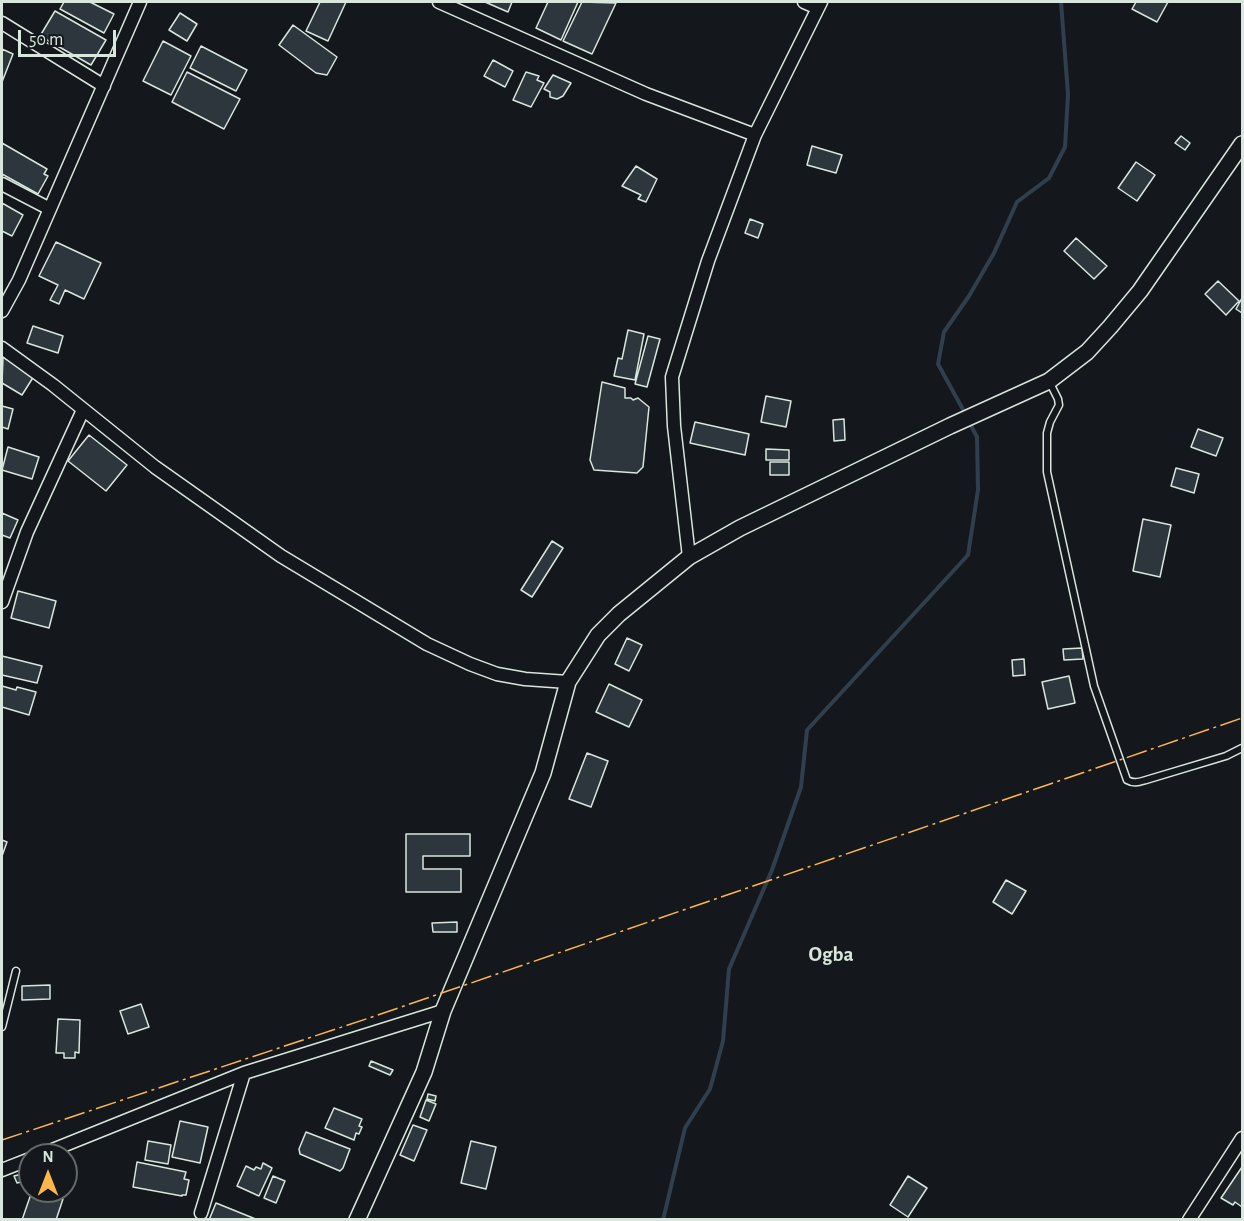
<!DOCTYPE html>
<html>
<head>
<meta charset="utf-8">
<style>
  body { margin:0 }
  #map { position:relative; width:1244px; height:1221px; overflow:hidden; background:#14181c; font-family:"Alegreya Sans",sans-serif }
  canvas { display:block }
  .frame { position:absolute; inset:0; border:3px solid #d8e6dc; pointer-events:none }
  .north { position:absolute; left:18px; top:1143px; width:60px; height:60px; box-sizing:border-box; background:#14181c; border:2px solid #626a69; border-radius:50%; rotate:0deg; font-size:16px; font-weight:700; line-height:24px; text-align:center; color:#d8e6dc }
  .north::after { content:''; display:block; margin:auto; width:21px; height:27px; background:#ffb74d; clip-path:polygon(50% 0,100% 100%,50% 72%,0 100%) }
  .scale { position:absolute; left:18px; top:30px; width:98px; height:27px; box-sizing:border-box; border:3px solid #d8e6dc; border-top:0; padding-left:8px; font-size:18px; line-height:21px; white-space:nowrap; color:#d8e6dc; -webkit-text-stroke:4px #14181c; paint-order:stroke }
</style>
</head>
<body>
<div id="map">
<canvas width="1244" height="1221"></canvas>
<div class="frame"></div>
<div class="north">N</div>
<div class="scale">50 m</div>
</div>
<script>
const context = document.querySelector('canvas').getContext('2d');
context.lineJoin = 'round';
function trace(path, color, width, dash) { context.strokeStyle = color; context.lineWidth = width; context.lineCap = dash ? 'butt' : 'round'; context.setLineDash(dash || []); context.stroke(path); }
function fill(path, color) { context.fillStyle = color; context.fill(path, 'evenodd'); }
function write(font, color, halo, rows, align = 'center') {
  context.font = font + ' "Alegreya Sans",sans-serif'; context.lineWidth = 4.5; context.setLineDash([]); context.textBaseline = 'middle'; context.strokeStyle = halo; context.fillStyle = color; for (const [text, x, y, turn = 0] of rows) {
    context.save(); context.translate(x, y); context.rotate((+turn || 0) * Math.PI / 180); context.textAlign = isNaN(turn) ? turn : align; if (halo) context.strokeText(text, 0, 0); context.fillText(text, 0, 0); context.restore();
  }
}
trace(new Path2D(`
  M966,415l-28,-51 6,-32 25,-36 25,-43 23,-51 32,-24 16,-31 3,-53 -7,-92
  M663,1220l22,-92 25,-39 13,-48 6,-72 43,-99 29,-83 6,-57 161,-175 10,-65 -1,-53 -8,-15`), '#2f3f4d', 4);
const building = new Path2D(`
  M64,2h26l24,12 -10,19 -44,-24z
  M320,2h26l-18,39 -22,-10z
  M485,2h27l-4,10z
  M548,2h30l-17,38 -25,-12z
  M582,2l34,1 -24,51 -29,-13z
  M1136,2h32l-11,20 -25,-13z
  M55,11l51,29 -15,25 -51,-29z
  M180,13l17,11 -10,17 -18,-11z
  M293,25l44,32 -10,18 -11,-2 -37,-28z
  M163,41l28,15 -20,39 -28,-14z
  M201,46l46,24 -11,21 -46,-23z
  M2,49l11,5 -11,28z
  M493,60l20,11 -8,16 -21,-11z
  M187,72l53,27 -16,30 -52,-27z
  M526,72l13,4 -2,4 7,3 -13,24 -18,-7z
  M553,75l18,8 -8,13 -6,3 -7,-2v-5l-6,-3z
  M1181,136l9,7 -5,7 -10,-7z
  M2,143l45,26 -3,5 4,2 -10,18 -36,-20z
  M812,146l30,9 -6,18 -29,-8z
  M1136,162l19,13 -18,26 -19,-13z
  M636,166l21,13 -11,23 -8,-3 3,-4 -19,-9z
  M2,203l21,12 -11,21 -10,-5z
  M750,219l13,5 -5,14 -13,-5z
  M1076,238l31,28 -13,13 -30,-28z
  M56,242l45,21 -17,36 -19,-9 -6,14 -9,-4 8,-15 -19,-9z
  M1218,281l21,20 -13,14 -21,-21z
  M1242,298v15l-6,-4z
  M33,326l30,10 -5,17 -31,-10z
  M628,330l16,4 -9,46 -21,-4 4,-18 4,1z
  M648,336l12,3 -13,48 -12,-3z
  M3,357l31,19 -12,19 -20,-12z
  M602,382l23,6v10h6l2,2 5,-2 11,9 -6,60 -6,6 -43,-3 -4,-10z
  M766,396l25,5 -5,26 -25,-5z
  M2,406l11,3 -5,20 -6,-2z
  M844,419l1,21 -11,1 -1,-21z
  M695,422l54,12 -4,21 -55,-12z
  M1198,429l25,9 -7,18 -25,-9z
  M89,435l38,30 -21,26 -38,-30z
  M8,447l31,10 -7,22 -30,-9z
  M766,449l23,1v10h-23z
  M770,462h19v13h-19z
  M1176,468l23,6 -5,19 -23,-7z
  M2,513l16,7 -8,18 -8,-3z
  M1143,519l28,6 -11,52 -27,-6z
  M552,541l11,7 -31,49 -11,-7z
  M18,591l38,10 -7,27 -38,-10z
  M627,638l15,7 -13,26 -14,-7z
  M1082,648l1,11 -19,1 -1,-11z
  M2,656l40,10 -5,17 -35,-8z
  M1024,659l1,16 -12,1 -1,-16z
  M1069,676l6,27 -27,6 -6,-27z
  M609,684l33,16 -13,27 -33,-15z
  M2,686l14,4 1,-3 19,5 -7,23 -27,-8z
  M587,753l21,8 -17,46 -22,-8z
  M406,834h64v22h-47v13h38v23h-55z
  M2,840l5,2 -5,14z
  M1006,880l20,11 -14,23 -19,-12z
  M457,922v10h-24l-1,-9z
  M50,985v14l-28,1v-14z
  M141,1004l8,23 -21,7 -8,-23z
  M58,1019l22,1 -1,33 -4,-1v6h-11v-5h-8z
  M371,1061l22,9 -3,5 -21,-9z
  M428,1094l8,2 -1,5 -8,-2z
  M426,1100l10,4 -7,17 -9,-4z
  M334,1108l28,11 -3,7 3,1 -3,7 -3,-1 -2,7 -29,-12z
  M180,1121l28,6 -8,36 -28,-6z
  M413,1125l14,5 -13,31 -14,-6z
  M306,1132l44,17 -7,19 -3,3 -40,-17 -1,-5z
  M148,1141l23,4 -3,19 -23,-4z
  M471,1141l25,6 -10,42 -25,-6z
  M137,1162l49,10 -2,7 5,1 -3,15h-4v1l-49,-9z
  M263,1163l9,5 -13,28 -22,-10 9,-20 8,4 2,-3 5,2z
  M1242,1167v40l-7,-5 -2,3 -12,-7z
  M30,1172v8l-13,3 -3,-7z
  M273,1176l12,5 -9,22 -12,-5z
  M908,1176l19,12 -19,29 -18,-12z
  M32,1191h6l25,8 -7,21h-34z
  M216,1203l42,17h-49z`);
fill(building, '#2c363c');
trace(building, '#d8e6dc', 1.5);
const service = new Path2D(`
  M1049,381l9,18 1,6 -9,17 -3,11v39l47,214 33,94c7,4 12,2 19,0l80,-24 16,-8
  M2,1027l14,-56`);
const minor = new Path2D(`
  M439,2l207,92 109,41
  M804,2l14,6
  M2,23l102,63
  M2,184l48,25
  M2,311l17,-31 121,-278
  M2,348l51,37 102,82 126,89 146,88 43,20 27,10 28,5 43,3
  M689,557l-15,-131 -2,-49 36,-116 47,-126 66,-133
  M2,602l25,-70 56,-122
  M40,1155l204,-82 199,-62
  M2,1170l28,-11
  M201,1213l43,-140
  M1189,1220l53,-82`);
const tertiary = new Path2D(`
  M357,1220l67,-148 19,-61 100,-238 25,-91 30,-47 21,-21 70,-57 51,-29 210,-102 99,-45 38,-29 23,-25 30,-36 102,-147`);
trace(service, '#d8e6dc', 9);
trace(minor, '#d8e6dc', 15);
trace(tertiary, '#d8e6dc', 18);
trace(service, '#14181c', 6);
trace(minor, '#14181c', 12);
trace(tertiary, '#14181c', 15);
trace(new Path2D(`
  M2,1140l370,-123 870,-299`), '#ffb74d', 1.5, [21, 4.5, 3, 4.5]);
write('bold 21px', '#d8e6dc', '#14181c', [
  ["Ogba",831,955]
]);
</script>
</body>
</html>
